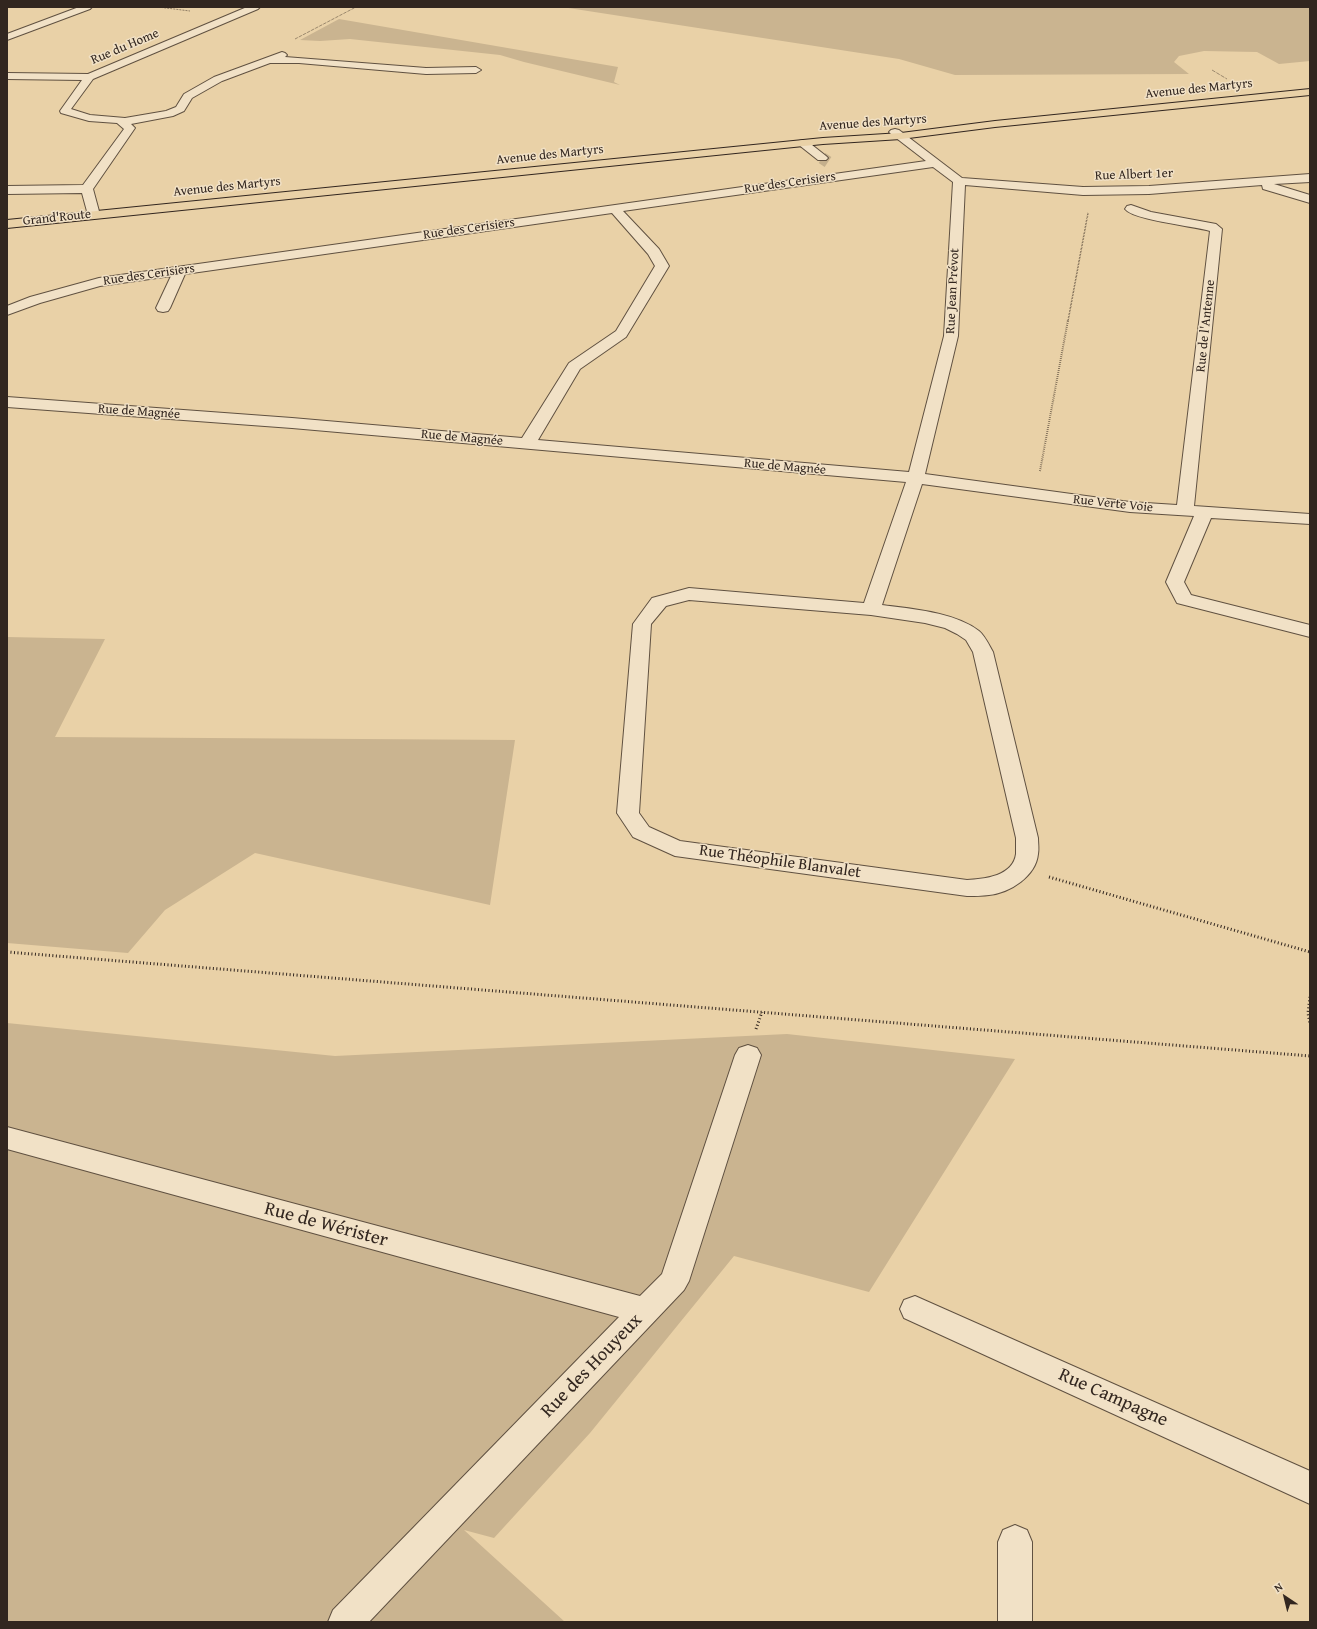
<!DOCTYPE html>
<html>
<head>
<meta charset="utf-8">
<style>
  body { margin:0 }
  #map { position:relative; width:1317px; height:1629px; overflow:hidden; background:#e9d1a7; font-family:"Gentium Book Plus",serif }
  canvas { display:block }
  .frame { position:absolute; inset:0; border:8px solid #32261f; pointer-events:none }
  .north { position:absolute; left:1265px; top:1577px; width:40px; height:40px; -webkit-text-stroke:3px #f1e1c6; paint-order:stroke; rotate:325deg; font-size:11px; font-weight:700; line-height:16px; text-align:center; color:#32261f }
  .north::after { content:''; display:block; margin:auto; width:14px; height:18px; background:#32261f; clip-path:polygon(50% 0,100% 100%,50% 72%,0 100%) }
</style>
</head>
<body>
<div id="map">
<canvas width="1317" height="1629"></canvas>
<div class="frame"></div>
<div class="north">N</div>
</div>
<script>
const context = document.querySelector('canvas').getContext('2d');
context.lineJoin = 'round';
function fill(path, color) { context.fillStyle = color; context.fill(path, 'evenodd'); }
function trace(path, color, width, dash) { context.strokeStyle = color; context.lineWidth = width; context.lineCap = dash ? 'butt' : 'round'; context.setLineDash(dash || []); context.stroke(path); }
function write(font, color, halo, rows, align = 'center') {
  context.font = font + ' "Gentium Book Plus",serif'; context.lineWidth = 3; context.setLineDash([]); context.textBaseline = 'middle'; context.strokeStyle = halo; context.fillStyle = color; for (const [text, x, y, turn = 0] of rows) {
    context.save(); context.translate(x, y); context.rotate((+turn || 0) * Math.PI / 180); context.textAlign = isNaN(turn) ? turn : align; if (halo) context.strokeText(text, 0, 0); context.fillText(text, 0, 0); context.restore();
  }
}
fill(new Path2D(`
  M562,7h748v54l-31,3 -22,-12 -53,-1 -25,5 -5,6 15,12 -234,1 -56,-16z
  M339,19l279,48 -4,15 6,3 -96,-23 -24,-7 -150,-16 -30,2 -20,-1z
  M7,637l98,2 -50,98 460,3 -25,165 -235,-52 -90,57 -37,43 -121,-10z
  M7,1023l328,33 452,-22 228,25 -146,233 -135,-36 -144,177 -96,105 -30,-8 101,92h-558z`), '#cab490');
trace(new Path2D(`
  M822,158l6,4`), '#c4af8c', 12, [12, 6]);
const minor = new Path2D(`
  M79,7h13l-2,2 -83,31v-6z
  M247,7h13l-2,2 -165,70 -22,30 19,6 35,3 41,-7 10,-4 8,-13 30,-17 68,-25 3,1 2,2 -2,2 141,11 50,-1 5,3 -5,3 -50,1 -127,-11h-29l-48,18 -30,17 -8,13 -11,5 -42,8 4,4 -42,61 7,26 -2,3h-8l-2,-3 -6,-22 -75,1v-8l76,-1 41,-56 -7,-6 -28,-2 -28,-8 -1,-2 22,-31 -75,-1v-6l81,1z
  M895,129l4,1 63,48 121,9 66,-1 161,-12v8l-36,2 36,11v8l-47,-14 -1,-4 -113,9 -66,1 -118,-10 -7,151 -33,138 205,28 47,3 33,-274c-16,-5 -77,-11 -85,-22l2,-3 4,-1 20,7 65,12 6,5 -28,277 116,8v10l-99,-6 -27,64 7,13 119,30v12l-133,-34 -11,-21 28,-66 -64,-4 -208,-28 -40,121c29,4 73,7 97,26 6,5 10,14 14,21l45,186c0,5 1,11 0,16 -2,22 -28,39 -49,41 -7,1 -15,1 -22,1l-292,-40 -42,-19 -16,-24 16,-189 19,-26 37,-10 175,15 42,-121 -614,-54 -285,-21v-10l285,21 230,20 47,-75 47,-32 39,-65 -7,-12 -36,-41 -427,61 -15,34 -2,3 -5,1 -5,-1 -2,-3 15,-32 -71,10 -60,17 -33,12v-9l23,-9 69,-19 827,-117 -35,-27 -2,-2 2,-2zM933,167l20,15 -9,154 -35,136 -371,-32 42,-71 46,-32 43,-71 -10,-17 -36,-38zM689,600l182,15 54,8 20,5 12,6 9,6 7,12 43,186c0,5 0,11 0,16 -3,22 -31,25 -49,26l-287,-39 -31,-14 -10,-14 12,-189 15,-18z
  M803,140l4,1 19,15 2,2 -2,2h-8l-19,-15 -2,-2 2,-2z
  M748,1045l9,3 4,7 -72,226 -5,9 -315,332h-41l5,-12 286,-293 -612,-168v-22l633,169 22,-22 73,-219 4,-7z
  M915,1296l395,175v33l-406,-186 -4,-9 4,-9z
  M1015,1525l12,5 5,12v80h-34v-80l5,-12z`);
const major = new Path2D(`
  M1310,89v6l-315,32 -94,12 -78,5 -816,84v-8l816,-82 78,-5 94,-12z`);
trace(minor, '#605141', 2);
trace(major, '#32261f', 2);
trace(new Path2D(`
  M158,7l32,4
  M295,39l61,-32
  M1212,70l15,9`), '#32261f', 1, [0.5, 1]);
trace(new Path2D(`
  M1068,321l20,-108`), '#32261f', 1.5, [0.5, 1]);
trace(new Path2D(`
  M1040,471l28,-151`), '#32261f', 2, [0.5, 1.5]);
trace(new Path2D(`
  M1049,877l261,75
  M7,952l1303,104
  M1310,997l-2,16 2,11
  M756,1029l6,-17`), '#32261f', 3, [1, 2.5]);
fill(minor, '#f1e1c6');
fill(major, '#e9d1a7');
write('13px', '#32261f', '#f1e1c6', [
  ["Rue du Home",125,47,-23],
  ["Avenue des Martyrs",1199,89,-6],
  ["Avenue des Martyrs",873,123,-4],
  ["Avenue des Martyrs",550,155,-6],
  ["Rue Albert 1er",1134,175,-2],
  ["Rue des Cerisiers",790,183,-8],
  ["Avenue des Martyrs",227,187,-6],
  ["Grand'Route",57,218,-6],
  ["Rue des Cerisiers",469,229,-8],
  ["Rue des Cerisiers",149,275,-8],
  ["Rue Jean Prévot",953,291,-87],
  ["Rue de l'Antenne",1206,326,-84],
  ["Rue de Magnée",139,412,4],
  ["Rue de Magnée",462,438,5],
  ["Rue de Magnée",785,467,5],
  ["Rue Verte Voie",1113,504,6]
]);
write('16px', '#32261f', '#f1e1c6', [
  ["Rue Théophile Blanvalet",780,862,8]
]);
write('19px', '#32261f', '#f1e1c6', [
  ["Rue de Wérister",326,1225,15],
  ["Rue des Houyeux",592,1366,-46],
  ["Rue Campagne",1113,1398,24]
]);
</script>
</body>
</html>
